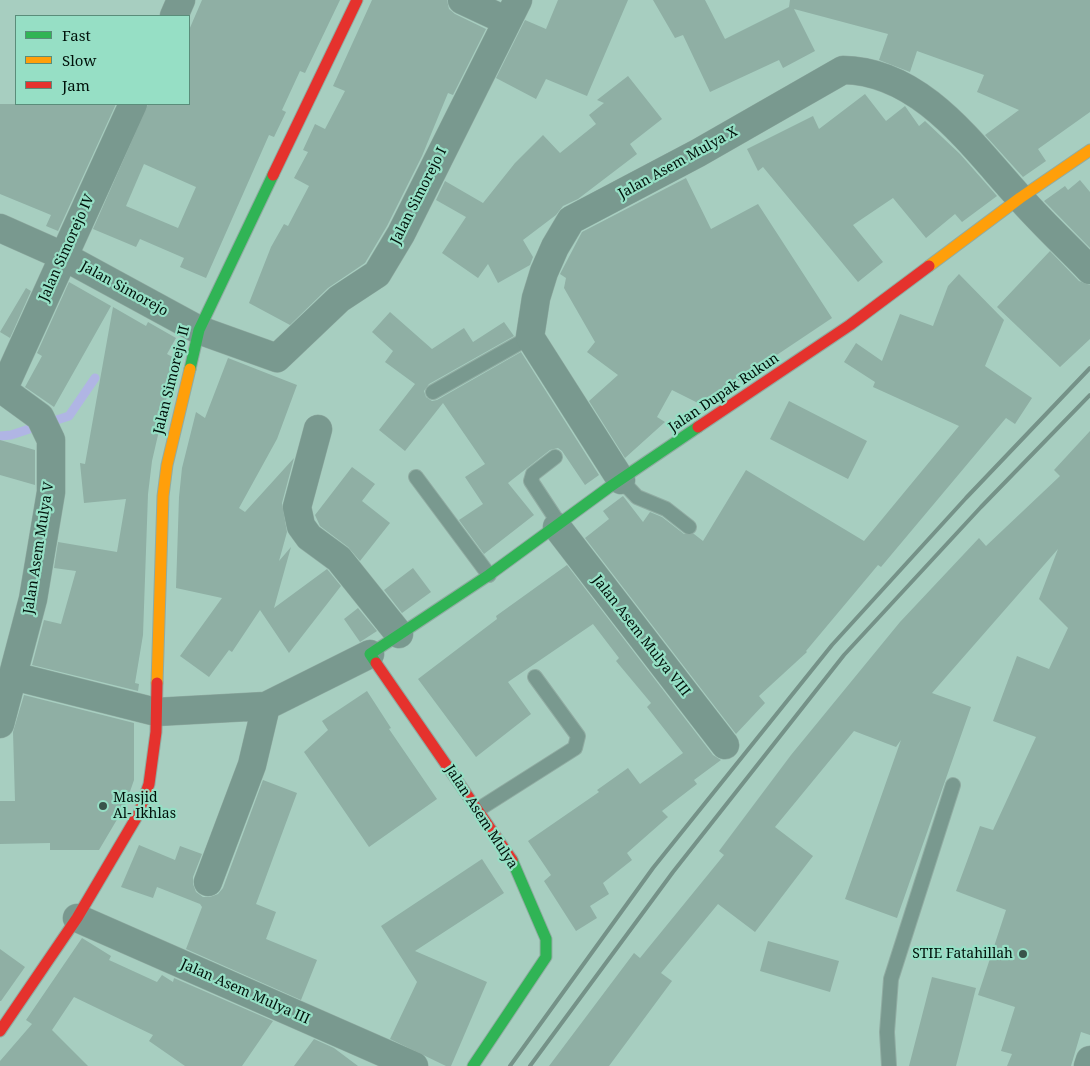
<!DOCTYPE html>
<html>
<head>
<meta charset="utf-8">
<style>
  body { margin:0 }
  #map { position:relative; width:1090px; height:1066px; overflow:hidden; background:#a7cec0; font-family:"Noto Serif",serif }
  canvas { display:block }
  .legend { position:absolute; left:15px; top:15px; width:175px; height:90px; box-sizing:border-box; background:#96dfc5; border:1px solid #5a8d7a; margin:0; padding:6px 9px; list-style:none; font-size:15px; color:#00110a }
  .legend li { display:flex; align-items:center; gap:10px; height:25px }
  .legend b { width:25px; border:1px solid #5a8d7a }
</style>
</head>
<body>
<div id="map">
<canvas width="1090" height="1066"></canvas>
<ul class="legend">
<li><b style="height:6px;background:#30b455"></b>Fast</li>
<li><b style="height:6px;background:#ff9f0a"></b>Slow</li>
<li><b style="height:6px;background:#e5322d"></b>Jam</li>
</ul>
</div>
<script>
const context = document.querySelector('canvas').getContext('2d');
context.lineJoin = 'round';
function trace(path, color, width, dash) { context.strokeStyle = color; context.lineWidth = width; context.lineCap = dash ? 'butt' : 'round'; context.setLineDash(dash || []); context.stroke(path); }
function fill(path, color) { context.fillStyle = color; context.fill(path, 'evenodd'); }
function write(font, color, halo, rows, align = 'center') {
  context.font = font + ' "Noto Serif",serif'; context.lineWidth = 4.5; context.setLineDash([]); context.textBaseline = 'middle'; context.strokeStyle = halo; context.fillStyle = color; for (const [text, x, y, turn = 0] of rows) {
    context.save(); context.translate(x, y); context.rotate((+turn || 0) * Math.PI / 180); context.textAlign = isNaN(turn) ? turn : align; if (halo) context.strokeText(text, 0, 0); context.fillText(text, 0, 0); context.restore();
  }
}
trace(new Path2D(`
  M0,436l11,-1 58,-19 26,-38`), '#b0b5e4', 9);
fill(new Path2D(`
  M202,0h138l-35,73 -5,-2 -18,39 4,2 -12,25 -5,-2 -63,143 -26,-11 4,-9 -44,-19 -4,8 -43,-18 55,-125h41v-74zM144,164l52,23 -18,41 -52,-22z
  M372,0h75l2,9 6,5 31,15 -33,66 -5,-2 -26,63 -35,70 -22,37 -37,25 -38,37 -41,-22 22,-56 13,-23 4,2 21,-40 -15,-8 14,-26 -5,-2 12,-26 10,5 20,-38 -12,-5z
  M558,0h70l-41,96 -41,-17 -10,20 -40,-21 29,-58 21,9z
  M653,0h52l20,39 64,-32 1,-7h300v112l-52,37 8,12 -23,16 -38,-42 34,-25 -42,-18 7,-17 -67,-24 -7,21 -31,-12 9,-26 -94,-25 21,42 -32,17 -4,-8 -69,32 -27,-57 -8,3z
  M628,76l34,43 -32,25 7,10 -59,45 -15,7 -7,9 -33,25 10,17 -3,8 -32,18 -10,-19 -10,14 -36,-25 24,-36 -30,-17 9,-19 38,22 32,-40 28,-28 17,18 36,-29 -7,-9 15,-12 -7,-3z
  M865,94l21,27 19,-15 14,20 6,-5 35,33 37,42 -35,26 -7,-8 -29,24 -33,-40 -40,27 30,37 -25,20 -95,-115 -5,4 -11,-22 66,-33 6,13z
  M0,104h116l-58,127 -12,-5 5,-11 -51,-21z
  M686,178l25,51 47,-25 74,114 -130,87 -30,-15 -15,27 8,5 -40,36 -36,-57 29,-26 -31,-23 8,-10 -31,-54 2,-10 -6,-4 22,-42z
  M1080,180l10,12v56l-46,-47 21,-15 3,4z
  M1050,251l29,30 11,4v54l-30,28 -63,-60z
  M959,274l45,46 -19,46 47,32 -17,26 -9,-6 -125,149 -3,-2 -72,86 1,1 -48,44 6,7 -29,31 -151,-196 24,-19 -6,-8 20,-15 20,26 7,-10 12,5 22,17h10l9,7 43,-71 118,71 95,-115 -86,-39 2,-5 -31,-20 12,-19 26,18 18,-47 33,12 15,-40z
  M69,282l42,24 -57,101 -29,-20 17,-31 -5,-3z
  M26,288l5,3 -21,47 -10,-6z
  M113,307l33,19 2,-4 28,16 -9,16 9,5 -6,26 -5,9 2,2 -15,65 -4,33 -5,141 -8,48 4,1 -1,7 -106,-26 12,-45 17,4 15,-53 -22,-3 4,-26 59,10 9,-53 -42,4 -4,-40 5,1z
  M390,312l42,37 32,-21 9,14 31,-20 10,14 -85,48 -5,7 2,6 6,4 5,-1 84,-48 78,123 -14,10 -23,-34 -4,-3 -8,2 -42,33 26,32 -50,39 -25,-34 24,-16 -18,-27 20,-13 -42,-61 -38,48 -26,-21 36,-46 -30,-22 8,-11 -21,-19z
  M228,358l69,27 -20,54 -38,69 6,4 49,-54 -12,45 5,29 -8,29 12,-14 -17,61 53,-39 14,17 -52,67 -29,-43 -28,42 -3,-2 -20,27 -29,-21 42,-58 -46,-10 3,-91 3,-29 14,-56 9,6z
  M789,401l78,40 -19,38 -78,-40z
  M1090,431v604l-9,-3 -10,34h-64l5,-12 -11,-3 14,-44 -37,-12 28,-85 -50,-19 24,-65 13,4 43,-93 -43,-16 24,-65 32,13 19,-41 -29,-29 19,-50 -126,144 39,14 -74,211 -52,-19 56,-159 -5,7 -42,-16 -79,96 38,29 -58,76 -37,-28 -57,69 11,8 -63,85h-60l85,-113 6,5 84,-103 -5,-4 72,-96 109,-133 79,-84 7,8 74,-70 -6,-6z
  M0,440l35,10v35l-35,-10z
  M352,467l23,17 -13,17 28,22 -30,38 -12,-14 -28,-21 -5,-11z
  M567,565l146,190 8,5 -27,20 3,4 -35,27 6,6 -41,36 5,7 -29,23 6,11 -19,12 7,12 -21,13 -32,-50 7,-6 -23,-34 71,-49 -2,-2 31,-22 12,16 43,-31 -36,-46 4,-4 -35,-42 3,-3 -26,-34 -85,58 23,32 -55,43 -58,-78 79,-60 -1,-3z
  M413,568l18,24 -29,21 -18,-23z
  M358,608l19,23 -17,11 -16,-23z
  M367,691l24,37 -2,1 48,70 -68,48 -65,-95 24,-22 -6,-9z
  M24,695l110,28v57l-9,26 -26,44h-49v-7l-50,1v-43h15l-2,-69z
  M263,780l34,13 -41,111 20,8 -10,27 51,21 -16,40 -115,-51 16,-42 -2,-3 -43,-17 -4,11 -32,-11 18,-42 36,15 5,-14 22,8 -9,23v7l3,8 7,5h7l8,-3 5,-6z
  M482,859l22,34 -89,58 72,31 -36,84h-5l-56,-27 27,-57 -36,-56z
  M82,938l29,18 -2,4 48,22 5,-7 11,7 1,-4 99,43 -31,45h-57l-36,-25 4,-6 -79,-38 -22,33 36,36h-88v-5l32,-37 -6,-4z
  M768,941l71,20 -9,31 -70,-21z
  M0,949l25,18 -24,34h-1z
  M932,977l44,11 -20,78h-47z
  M314,1039l20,9 24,18h-64z`), '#8fafa4');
const lane = new Path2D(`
  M433,392l97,-55
  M555,457l-22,17 -2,7 29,44
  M416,477l73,98
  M621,480l16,17 29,12 23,18
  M479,809l96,-61 3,-12 -43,-59
  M889,1066l-2,-34 4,-53 62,-194`);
const street = new Path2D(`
  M462,0l45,21
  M174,16l7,-16
  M0,228l63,28 136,74 78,28 62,-59 38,-25 24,-40 117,-234
  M0,389l3,1 130,-286
  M318,429l-21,78 4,19 8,11 30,22 60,75
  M621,480l-91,-143 6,-39 8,-26 11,-25 16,-27 127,-67 145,-83c79,1 130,77 178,129 22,25 46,47 69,71
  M557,527l168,218
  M13,676l143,36 110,-6 104,-52
  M0,724l33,-125 18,-107v-52l-11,-23 -37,-27
  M208,882l44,-117 14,-59
  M77,918l337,148
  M1088,1066l2,-6`);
const fast = new Path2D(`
  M190,369l9,-39 74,-155
  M376,663l-6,-9 119,-79 119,-87 90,-61
  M473,1066l73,-109v-18l-34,-79`);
const slow = new Path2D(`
  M929,266l91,-68 70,-48
  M157,683l6,-187 4,-31 23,-96`);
const jam = new Path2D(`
  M273,175l84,-175
  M698,427l152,-102 79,-59
  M376,663l136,197
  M0,1031l77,-113 62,-105 10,-29 7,-52 1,-49`);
trace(lane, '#90aca2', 16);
trace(street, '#90aca2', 29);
trace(fast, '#90aca2', 13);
trace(slow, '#90aca2', 13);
trace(jam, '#90aca2', 13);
trace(lane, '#79998f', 14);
trace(street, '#79998f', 28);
trace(fast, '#30b455', 11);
trace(slow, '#ff9f0a', 11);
trace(jam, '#e5322d', 11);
trace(new Path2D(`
  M510,1066l143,-198 179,-223 134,-147 124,-130
  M530,1066l143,-194 171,-217 137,-148 109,-112`), '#759288', 4);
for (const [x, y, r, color] of [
  [103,806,5,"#3a534a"],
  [1023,954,5,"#3a534a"]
]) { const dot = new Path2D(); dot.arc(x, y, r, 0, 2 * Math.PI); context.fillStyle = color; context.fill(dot); trace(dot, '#96dfc5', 2); }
write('14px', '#00110a', '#96dfc5', [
  ["Jalan Asem Mulya X",678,163,-29],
  ["Jalan Simorejo I",419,196,-63],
  ["Jalan Simorejo IV",67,248,-66],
  ["Jalan Simorejo",124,289,29],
  ["Jalan Simorejo II",172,380,-76],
  ["Jalan Dupak Rukun",724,393,-34],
  ["Jalan Asem Mulya V",39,548,-81],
  ["Jalan Asem Mulya VIII",641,636,52],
  ["Jalan Asem Mulya",481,817,57],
  ["Jalan Asem Mulya III",245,992,24]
]);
write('14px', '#00110a', '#96dfc5', [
  ["Masjid",113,798],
  ["Al- Ikhlas",113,814],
  ["STIE Fatahillah",1013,954,"right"]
], 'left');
</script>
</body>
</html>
